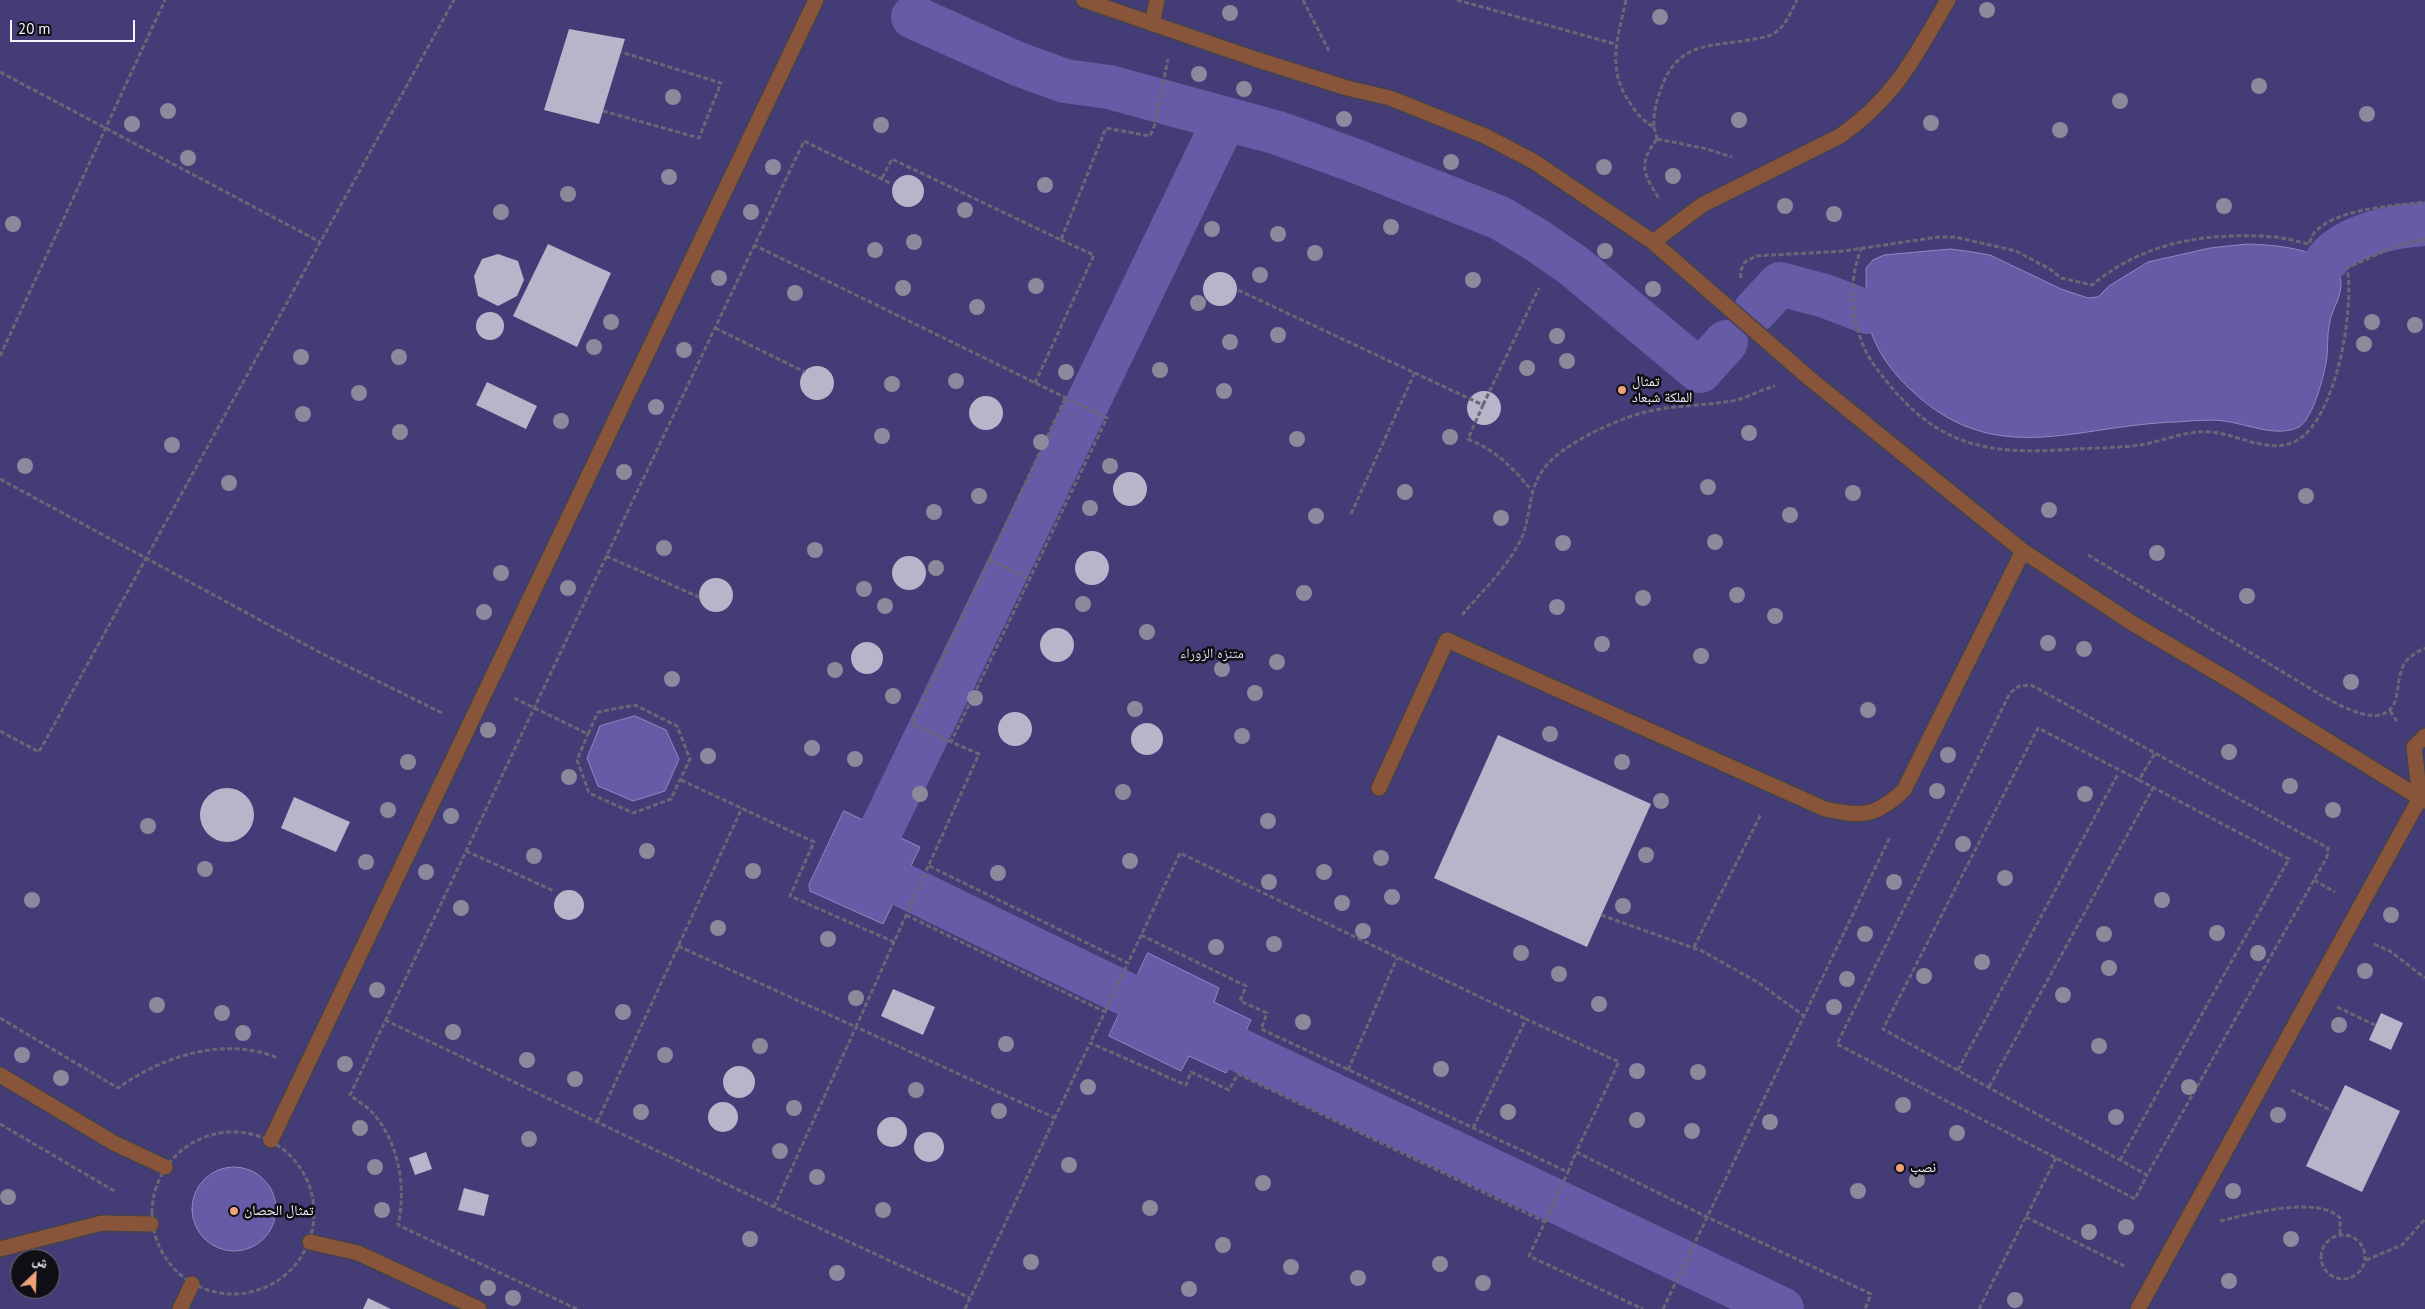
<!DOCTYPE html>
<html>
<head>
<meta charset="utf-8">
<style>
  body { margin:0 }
  #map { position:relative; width:2425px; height:1309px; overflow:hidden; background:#262534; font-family:"PT Sans","Noto Naskh Arabic",sans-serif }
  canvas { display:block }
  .north { position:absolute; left:10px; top:1249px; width:50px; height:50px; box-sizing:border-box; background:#0f0f15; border:1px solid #6b6b72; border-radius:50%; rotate:24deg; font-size:14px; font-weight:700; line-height:20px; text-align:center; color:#f4f4fe }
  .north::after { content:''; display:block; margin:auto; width:18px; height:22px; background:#f0a27a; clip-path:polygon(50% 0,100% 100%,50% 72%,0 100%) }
  .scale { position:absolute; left:10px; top:20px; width:125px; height:22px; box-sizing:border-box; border:2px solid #f4f4fe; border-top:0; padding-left:6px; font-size:15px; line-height:18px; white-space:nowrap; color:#f4f4fe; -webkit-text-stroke:4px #0f0f15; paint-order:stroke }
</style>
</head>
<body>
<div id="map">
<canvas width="2425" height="1309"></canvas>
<div class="north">ش</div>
<div class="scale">20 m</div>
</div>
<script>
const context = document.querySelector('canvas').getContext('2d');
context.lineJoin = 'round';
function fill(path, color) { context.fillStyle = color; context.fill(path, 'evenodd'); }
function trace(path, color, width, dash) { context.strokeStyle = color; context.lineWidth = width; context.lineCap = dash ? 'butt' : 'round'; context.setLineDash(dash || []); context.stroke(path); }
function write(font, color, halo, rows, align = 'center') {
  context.font = font + ' "PT Sans","Noto Naskh Arabic",sans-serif'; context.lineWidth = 5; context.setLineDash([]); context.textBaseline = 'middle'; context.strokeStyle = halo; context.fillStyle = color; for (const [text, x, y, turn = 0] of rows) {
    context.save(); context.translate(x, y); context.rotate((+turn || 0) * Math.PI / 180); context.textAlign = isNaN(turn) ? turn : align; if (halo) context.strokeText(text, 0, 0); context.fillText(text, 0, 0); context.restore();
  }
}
fill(new Path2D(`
  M0,0h2425v1309h-2425zM20,1259h30v30h-30z`), '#443c77');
const water = new Path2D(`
  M2248,244c26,1 78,4 91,31 7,14 -6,32 -9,46 -3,12 -2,24 -3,36 -2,16 -14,62 -28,70 -23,11 -51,-3 -75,-6 -15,-2 -33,0 -48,1 -101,3 -182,49 -267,-34 -19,-18 -36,-42 -41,-68 -4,-18 -1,-34 -2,-52l7,-8 11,-5 66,-6 16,2 24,4 71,34 27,9 10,-1 11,-11 39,-24 62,-14z
  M635,716l31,14 13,29 -14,32 -32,10 -35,-15 -11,-28 13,-32z
  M844,811l76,36 -37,77 -73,-33 -1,-6z
  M1148,953l71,35 -5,14 37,18 -25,53 -37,-17 -8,15 -72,-35z
  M192 1209a42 42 0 1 1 84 0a42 42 0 1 1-84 0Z`);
fill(water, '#655ba6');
trace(water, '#9089c0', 1);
trace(new Path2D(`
  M913,17l105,47 47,17 44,6 169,46 75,27 147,58 38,23 36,25 126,105 26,-29
  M2327,260c20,-25 66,-34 98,-36
  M1755,311l25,-27 45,12 42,16
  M882,828l343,-709
  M902,885l226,110
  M1237,1049l545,260`), '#655ba6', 44);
fill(new Path2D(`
  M569,29l56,10 -26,85 -55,-14z
  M892 191a16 16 0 1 1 32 0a16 16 0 1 1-32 0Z
  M548,244l63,29 -34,74 -64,-31z
  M498,254l20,7 6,19 -7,16 -19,10 -20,-10 -4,-20 8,-17z
  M1203 289a17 17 0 1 1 34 0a17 17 0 1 1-34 0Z
  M476 326a14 14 0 1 1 28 0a14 14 0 1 1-28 0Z
  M800 383a17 17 0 1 1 34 0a17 17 0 1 1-34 0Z
  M487,382l50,24 -11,23 -50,-24z
  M1467 408a17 17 0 1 1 34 0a17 17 0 1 1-34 0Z
  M969 413a17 17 0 1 1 34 0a17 17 0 1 1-34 0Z
  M1113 489a17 17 0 1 1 34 0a17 17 0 1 1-34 0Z
  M1075 568a17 17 0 1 1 34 0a17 17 0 1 1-34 0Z
  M892 573a17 17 0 1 1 34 0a17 17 0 1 1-34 0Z
  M699 595a17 17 0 1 1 34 0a17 17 0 1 1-34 0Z
  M1040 645a17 17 0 1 1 34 0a17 17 0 1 1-34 0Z
  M851 658a16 16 0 1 1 32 0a16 16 0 1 1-32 0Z
  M998 729a17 17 0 1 1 34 0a17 17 0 1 1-34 0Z
  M1131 739a16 16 0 1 1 32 0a16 16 0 1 1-32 0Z
  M1498,735l153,69 -64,143 -153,-69z
  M200 815a27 27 0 1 1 54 0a27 27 0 1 1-54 0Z
  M294,797l56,25 -14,30 -55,-24z
  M554 905a15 15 0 1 1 30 0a15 15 0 1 1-30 0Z
  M893,989l42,18 -12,28 -42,-19z
  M2381,1013l22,10 -12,27 -22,-10z
  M723 1082a16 16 0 1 1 32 0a16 16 0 1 1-32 0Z
  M2345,1085l55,26 -38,81 -56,-26z
  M708 1117a15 15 0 1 1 30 0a15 15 0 1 1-30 0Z
  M877 1132a15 15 0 1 1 30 0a15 15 0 1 1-30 0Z
  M914 1147a15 15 0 1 1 30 0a15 15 0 1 1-30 0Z
  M426,1152l6,17 -17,6 -6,-17z
  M464,1188l25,7 -5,21 -26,-6z
  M368,1298l23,11h-28z`), '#b6b5c9');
const minor = new Path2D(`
  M1084,0l171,59 92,29 43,10 95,38 48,25 120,81 156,136 214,173 109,72 102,60 191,118
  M1152,24l5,-24
  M1653,242l49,-37 138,-69c56,-39 75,-80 108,-136
  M1379,788l68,-148 378,169c38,8 50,8 79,-19l119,-239
  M0,1075l114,68 51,24
  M271,1140l545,-1140
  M310,1242l48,11 121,56
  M0,1249l102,-26 49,1
  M180,1309l12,-25
  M2138,1309l282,-511 -6,-51 11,-11`);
trace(minor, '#434250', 18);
trace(new Path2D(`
  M1303,0l26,51
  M1457,0l158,44
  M1626,0c-8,37 -20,69 4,103 6,10 14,19 24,24 -1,-15 3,-27 8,-41 17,-46 52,-39 92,-47 6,-1 13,-2 19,-5 12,-7 18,-22 24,-34
  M0,72l320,170
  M603,111l96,27 22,-55 -100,-31
  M1654,127l3,12
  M1657,139l46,9 29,9
  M1657,139c-20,26 -13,36 3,61
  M882,178l10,-19 169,81 45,-112 44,8 5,-12 13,-65
  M1862,247c-16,36 -11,85 12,118 58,80 106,91 200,84 22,-1 44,-1 66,-4 20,-3 39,-12 60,-13 30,-3 64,23 94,10 42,-19 61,-134 53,-174l51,-23 27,-6
  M1741,278l-1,-6 5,-10 11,-6 88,-5 94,-14h17l61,14 34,18 11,9 31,7c53,-44 116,-53 183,-48 12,1 23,5 34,7 2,-5 4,-11 8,-14 24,-22 76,-24 108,-28
  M1238,290l245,115 -15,34c30,13 43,27 64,52
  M715,328l90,44
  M0,356l165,-356
  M1035,383l59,-128 -33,-15
  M1483,405l56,-117
  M0,479l317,172 127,63
  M1351,514l64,-142
  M2088,555l233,140c18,10 66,39 75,3 3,-11 2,-23 8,-34 4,-7 13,-12 21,-16
  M606,556l93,41
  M989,560l41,19
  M1462,615c20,-24 47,-49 60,-78 10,-24 5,-48 24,-71 19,-23 67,-45 96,-53 29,-8 60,-7 90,-12 15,-3 28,-11 43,-15
  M514,698l74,36 10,-22 37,-7 42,21 13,33 -19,40 -38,14 -44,-20 -12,-33 11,-26
  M2390,711l8,12
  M0,731l39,21 415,-752
  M951,742l-39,-18 153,-325
  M681,780l133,62 -24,54 104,46 85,-188 -28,-12 156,-324 -353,-173
  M2139,780l-101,-52 -155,301 264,146 167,-295 13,-23 1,-9 -297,-163 -12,1 -9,7 -173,351 298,155 12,-24
  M466,851l88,40
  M929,866l199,97 52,-110 346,166
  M2314,880l21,12
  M906,915l199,97 -15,31
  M1601,915l101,36 57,32 45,33
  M1141,935l105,51 -6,15 27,12 -6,16 307,143 8,-20 131,65 164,77 -6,15
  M2374,944l16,7 35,27
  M678,946l178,81 38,-85
  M1694,947l67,-133
  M2337,1007l38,18
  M1105,1012l23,-49
  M0,1018l118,70c45,-32 106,-52 160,-30
  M385,1020l389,187 196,91
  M1348,1070l49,-112
  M1958,1070l160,-296
  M1989,1087l164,-299
  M2291,1090l41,21
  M597,1122l145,-314
  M0,1124l116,68
  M1473,1128l53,-109 93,43 -43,90
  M152 1213a81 81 0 1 1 162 0a81 81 0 1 1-162 0Z
  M2120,1160l169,-301 -150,-79 16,-27
  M774,1207l82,-180 199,91
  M2026,1217l100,50
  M2220,1221c29,-7 98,-26 120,-3v17
  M1545,1222l23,-50
  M2321 1257a22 22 0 1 1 44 0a22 22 0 1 1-44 0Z
  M2366,1260l36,-15 23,-26
  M577,1309l-179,-84c9,-39 0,-87 -29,-116 -6,-5 -13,-9 -19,-14l454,-954 88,43
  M965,1309l125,-266 96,42 5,-13 38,18 9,-16 307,148 -16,34 114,53
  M1663,1309l227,-472
  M1979,1309l77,-151`), '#686775', 3, [5, 2.5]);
trace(minor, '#88543a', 15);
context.fillStyle = '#8b8a9c';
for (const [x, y] of [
  [1987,10],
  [1230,13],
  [1660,17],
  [1199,74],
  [2259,86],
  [1244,89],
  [673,97],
  [2120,101],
  [168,111],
  [2367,114],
  [1344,119],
  [1739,120],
  [1931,123],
  [132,124],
  [881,125],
  [2060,130],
  [188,158],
  [1451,162],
  [773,167],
  [1604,167],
  [1673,176],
  [669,177],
  [1045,185],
  [568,194],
  [1785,206],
  [2224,206],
  [965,210],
  [501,212],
  [751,212],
  [1834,214],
  [13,224],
  [1391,227],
  [1212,229],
  [1278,234],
  [914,242],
  [875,250],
  [1605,251],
  [1315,253],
  [1260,275],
  [719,278],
  [1473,280],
  [1036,286],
  [903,288],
  [1653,289],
  [795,293],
  [1198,303],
  [977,307],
  [611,322],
  [2372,322],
  [2415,325],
  [1278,335],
  [1557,336],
  [1230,342],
  [2364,344],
  [594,347],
  [684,350],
  [301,357],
  [399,357],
  [1567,361],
  [1527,368],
  [1160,370],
  [1066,372],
  [956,381],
  [892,384],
  [1224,391],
  [359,393],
  [656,407],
  [303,414],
  [561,421],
  [400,432],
  [1749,433],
  [882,436],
  [1450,437],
  [1297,439],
  [1041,442],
  [172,445],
  [25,466],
  [1110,466],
  [624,472],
  [229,483],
  [1708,487],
  [1405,492],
  [1853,493],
  [979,496],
  [2306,496],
  [1090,508],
  [2049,510],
  [934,512],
  [1790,515],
  [1316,516],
  [1501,518],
  [1715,542],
  [1563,543],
  [664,548],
  [815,550],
  [2157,553],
  [936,568],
  [501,573],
  [568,588],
  [864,589],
  [1304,593],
  [1737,595],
  [2247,596],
  [1643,598],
  [1083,604],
  [885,606],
  [1557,607],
  [484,612],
  [1775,616],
  [1147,632],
  [2048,643],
  [1602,644],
  [2084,649],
  [1701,656],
  [1277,662],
  [1222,669],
  [835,670],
  [672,679],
  [2351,682],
  [1255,693],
  [893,696],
  [975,698],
  [1135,709],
  [1868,710],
  [488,730],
  [1550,734],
  [1242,736],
  [812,748],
  [2229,752],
  [1948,755],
  [708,756],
  [855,759],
  [408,762],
  [1622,762],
  [569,777],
  [2290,786],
  [1937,791],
  [1123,792],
  [920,794],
  [2085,794],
  [1661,801],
  [388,810],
  [2333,810],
  [451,816],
  [1268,821],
  [148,826],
  [1963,844],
  [647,851],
  [1646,855],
  [534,856],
  [1381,858],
  [1130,861],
  [366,862],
  [205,869],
  [753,871],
  [426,872],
  [1324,872],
  [998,873],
  [2005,878],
  [1269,882],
  [1894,882],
  [1392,897],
  [32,900],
  [2162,900],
  [1342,903],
  [1623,906],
  [461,908],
  [2391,915],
  [718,928],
  [1363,931],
  [2217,933],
  [1865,934],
  [2104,934],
  [828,939],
  [1274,944],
  [1216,947],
  [1521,953],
  [2258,953],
  [1982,962],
  [2109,968],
  [2365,971],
  [1559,974],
  [1924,976],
  [1847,979],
  [377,990],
  [2063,995],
  [856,998],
  [1599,1004],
  [157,1005],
  [1834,1007],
  [623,1012],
  [222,1013],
  [1303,1022],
  [2339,1025],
  [453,1032],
  [243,1033],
  [1006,1044],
  [760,1046],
  [2099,1046],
  [22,1055],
  [665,1055],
  [527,1060],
  [345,1064],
  [1441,1069],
  [1637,1071],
  [1698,1072],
  [61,1078],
  [575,1079],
  [1088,1087],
  [2189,1087],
  [916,1090],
  [1903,1105],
  [794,1108],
  [999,1111],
  [641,1112],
  [1508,1112],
  [2278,1115],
  [2116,1117],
  [1637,1120],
  [1770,1122],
  [360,1128],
  [1692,1131],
  [1957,1133],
  [529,1139],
  [780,1151],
  [1069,1165],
  [375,1167],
  [817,1177],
  [1917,1180],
  [1263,1183],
  [1858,1191],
  [2233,1191],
  [8,1197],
  [1150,1208],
  [382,1210],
  [883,1210],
  [2126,1227],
  [2089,1232],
  [750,1239],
  [2291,1239],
  [1223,1245],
  [1031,1262],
  [1440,1264],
  [1291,1267],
  [837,1273],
  [1358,1278],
  [2229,1281],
  [1483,1283],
  [488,1288],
  [1189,1289],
  [513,1298],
  [2015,1300]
]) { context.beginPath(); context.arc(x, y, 8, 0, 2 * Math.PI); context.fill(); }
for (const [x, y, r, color] of [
  [1622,390,5,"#f0a27a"],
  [1900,1168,5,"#f0a27a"],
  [234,1211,5,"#f0a27a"]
]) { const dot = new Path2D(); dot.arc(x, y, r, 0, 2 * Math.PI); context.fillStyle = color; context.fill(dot); trace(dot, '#0f0f15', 2); }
write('14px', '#f4f4fe', '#0f0f15', [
  ["تمثال",1632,382],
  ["الملكة شبعاد",1632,398],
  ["نصب",1910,1168],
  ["تمثال الحصان",244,1211]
], 'left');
write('14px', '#dddcf2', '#0f0f15', [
  ["متنزه الزوراء",1212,654]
]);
</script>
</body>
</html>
